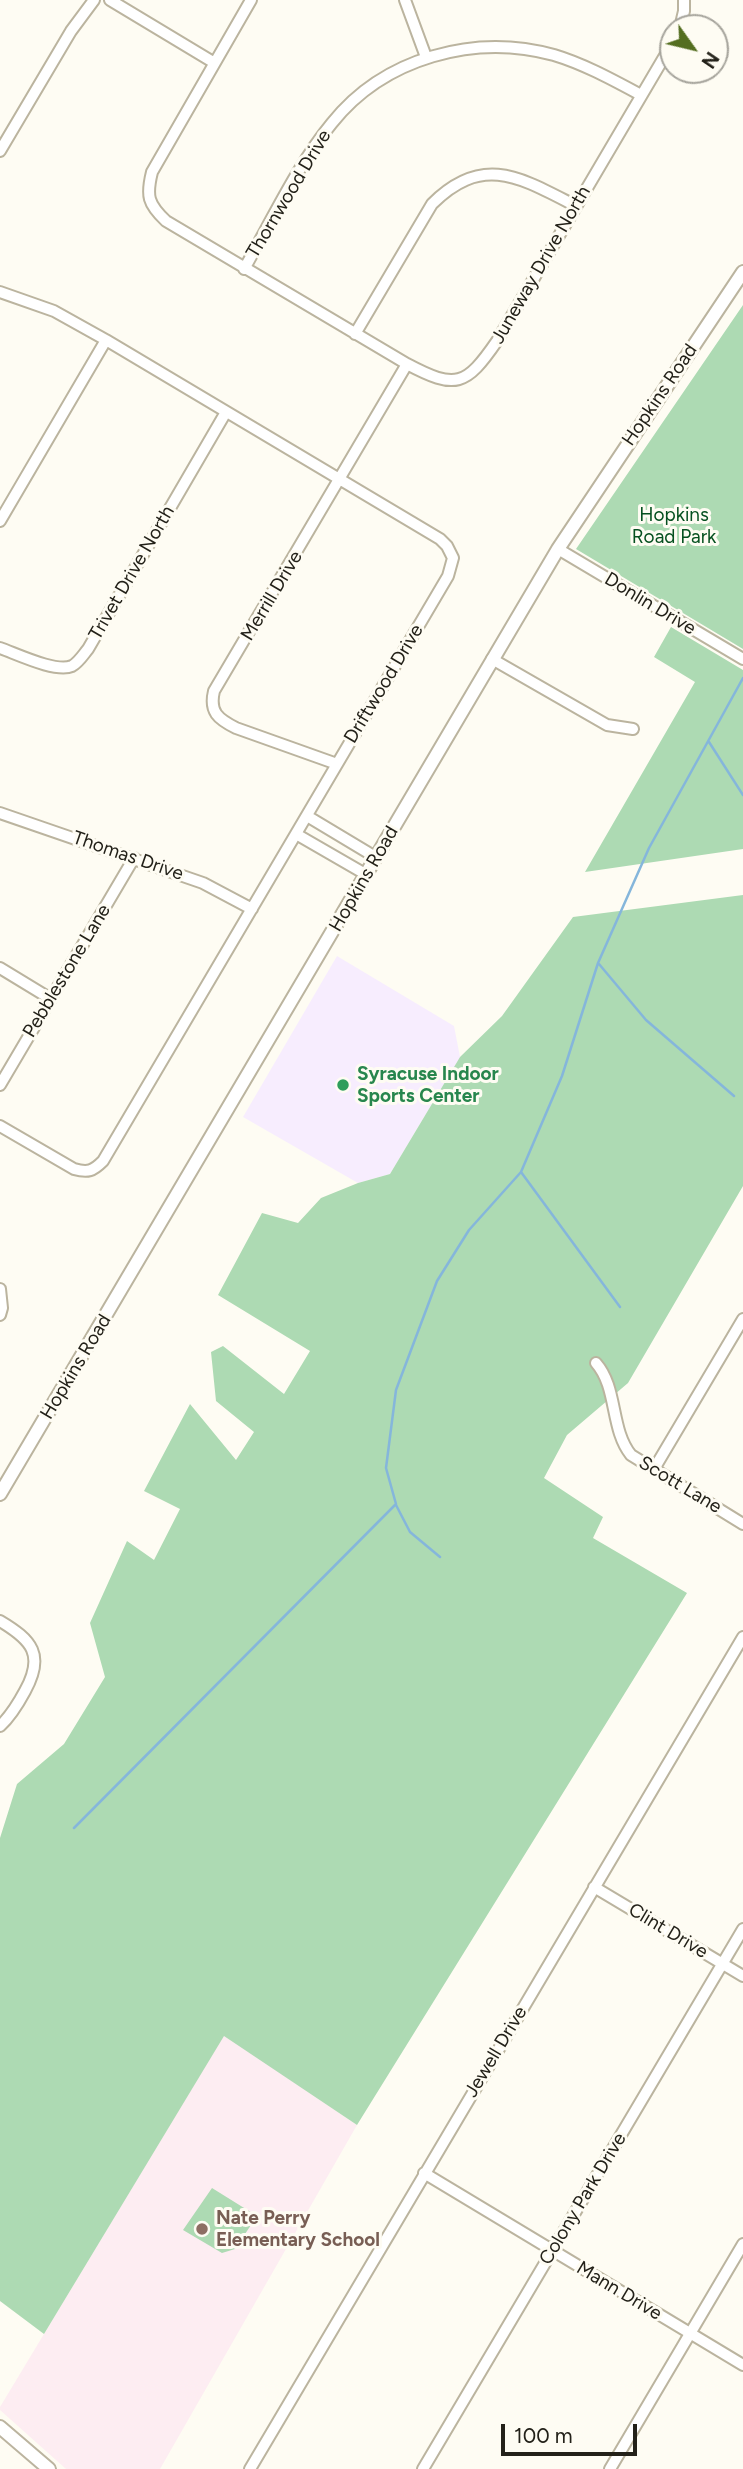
<!DOCTYPE html>
<html>
<head>
<meta charset="utf-8">
<style>
  body { margin:0 }
  #map { position:relative; width:743px; height:2469px; overflow:hidden; background:#fefcf3; font-family:Figtree,sans-serif }
  canvas { display:block }
  .north { position:absolute; left:659px; top:14px; width:70px; height:70px; box-sizing:border-box; background:#fefcf3; border:2px solid #a6a49c; border-radius:50%; rotate:124deg; font-size:19px; font-weight:700; line-height:28px; text-align:center; color:#232119 }
  .north::after { content:''; display:block; margin:auto; width:24px; height:32px; background:#546e20; clip-path:polygon(50% 0,100% 100%,50% 72%,0 100%) }
  .scale { position:absolute; left:501px; top:2424px; width:136px; height:32px; box-sizing:border-box; border:4px solid #232119; border-top:0; padding-left:9px; font-size:21px; line-height:24px; white-space:nowrap; color:#232119; -webkit-text-stroke:5px #fefcf3; paint-order:stroke }
</style>
</head>
<body>
<div id="map">
<canvas width="743" height="2469"></canvas>
<div class="north">N</div>
<div class="scale">100 m</div>
</div>
<script>
const context = document.querySelector('canvas').getContext('2d');
context.lineJoin = 'round';
function fill(path, color) { context.fillStyle = color; context.fill(path, 'evenodd'); }
function trace(path, color, width, dash) { context.strokeStyle = color; context.lineWidth = width; context.lineCap = dash ? 'butt' : 'round'; context.setLineDash(dash || []); context.stroke(path); }
function write(font, color, halo, rows, align = 'center') {
  context.font = font + ' Figtree,sans-serif'; context.lineWidth = 6; context.setLineDash([]); context.textBaseline = 'middle'; context.strokeStyle = halo; context.fillStyle = color; for (const [text, x, y, turn = 0] of rows) {
    context.save(); context.translate(x, y); context.rotate((+turn || 0) * Math.PI / 180); context.textAlign = isNaN(turn) ? turn : align; if (halo) context.strokeText(text, 0, 0); context.fillText(text, 0, 0); context.restore();
  }
}
fill(new Path2D(`
  M337,956l117,70 6,31 -70,117 -32,9 -115,-66z`), '#f7edfe');
fill(new Path2D(`
  M224,2035l133,90 -197,344h-94l-66,-59v-3z`), '#fdedf2');
fill(new Path2D(`
  M743,305v344l-167,-100z
  M671,627l72,43v179l-158,23 110,-190 -41,-25z
  M743,895v291l-115,197 -61,52 -23,43 59,39 -10,21 94,55 -330,532 -133,-89 -180,298 -44,-33v-463l17,-54 47,-40 41,-67 -15,-54 37,-82 27,19 26,-51 -36,-18 46,-87 46,56 18,-28 -38,-31 -5,-49 12,-6 61,48 26,-43 -92,-56 44,-82 36,10 23,-25 37,-15 32,-9 70,-117 42,-41 71,-99z
  M212,2188l45,28 -22,33 -13,4 -39,-23z`), '#addab3');
trace(new Path2D(`
  M709,742l34,53
  M599,964l47,56 88,76
  M521,1172l99,135
  M396,1505l14,27 30,25
  M74,1828l322,-324 -10,-36 10,-78 41,-109 32,-51 52,-58 41,-96 36,-113 51,-115 94,-170`), '#85b6db', 2.5);
const minor = new Path2D(`
  M110,0l103,62
  M251,0l-99,172c-6,24 -4,32 14,49l241,143c49,26 59,22 90,-23l176,-299
  M405,0l21,57
  M680,28l4,-17v-11
  M0,151l71,-120 23,-31
  M244,269c27,-47 54,-105 88,-146 52,-65 142,-90 222,-68 30,9 59,25 87,40
  M0,292l54,19 52,29 334,199 7,7 6,12 -5,18 -345,585c-10,10 -15,12 -29,8l-74,-43
  M355,334l77,-130c51,-51 89,-26 144,2
  M0,521l106,-181
  M558,549l185,110
  M0,648c17,6 56,25 72,18 7,-4 11,-11 16,-17l138,-237
  M492,659l115,66 26,4
  M337,764l-101,-36c-18,-9 -27,-16 -22,-37l193,-327
  M0,813l203,70 49,26
  M307,816l70,42
  M296,834l71,41
  M0,968l51,31
  M0,1085l134,-227
  M0,1289l2,19 -2,7
  M596,1363c22,25 14,66 35,92l112,69
  M654,1469l89,-150
  M0,1621c32,19 45,34 25,70 -7,13 -14,25 -25,35
  M594,1887l149,89
  M424,2173l319,192
  M250,2469l493,-832
  M423,2469l320,-540
  M610,2469l133,-225`);
const tertiary = new Path2D(`
  M0,1494l558,-945 185,-277
  M0,2427l49,42`);
trace(minor, '#bbb49f', 14);
trace(tertiary, '#bbb49f', 16);
trace(minor, '#fff', 10);
trace(tertiary, '#fff', 12);
for (const [x, y, r, color] of [
  [343,1085,7,"#2e9e5b"],
  [202,2229,7,"#8d6e63"]
]) { const dot = new Path2D(); dot.arc(x, y, r, 0, 2 * Math.PI); context.fillStyle = color; context.fill(dot); trace(dot, '#fefcf3', 2.5); }
write('19px', '#232119', '#fefcf3', [
  ["Thornwood Drive",289,194,-59],
  ["Juneway Drive North",541,265,-60],
  ["Hopkins Road",660,395,-56],
  ["Trivet Drive North",132,573,-60],
  ["Merrill Drive",272,596,-59],
  ["Donlin Drive",650,604,31],
  ["Driftwood Drive",384,684,-59],
  ["Thomas Drive",128,856,19],
  ["Hopkins Road",364,879,-60],
  ["Pebblestone Lane",67,971,-59],
  ["Hopkins Road",76,1367,-59],
  ["Scott Lane",680,1485,31],
  ["Clint Drive",668,1931,31],
  ["Jewell Drive",496,2052,-59],
  ["Colony Park Drive",583,2199,-59],
  ["Mann Drive",619,2291,31]
]);
write('19px', '#05501f', '#fefcf3', [
  ["Hopkins",674,515],
  ["Road Park",674,537]
]);
write('bold 19px', '#27864d', '#fefcf3', [
  ["Syracuse Indoor",357,1074],
  ["Sports Center",357,1096]
], 'left');
write('bold 19px', '#785e54', '#fefcf3', [
  ["Nate Perry",216,2218],
  ["Elementary School",216,2240]
], 'left');
</script>
</body>
</html>
